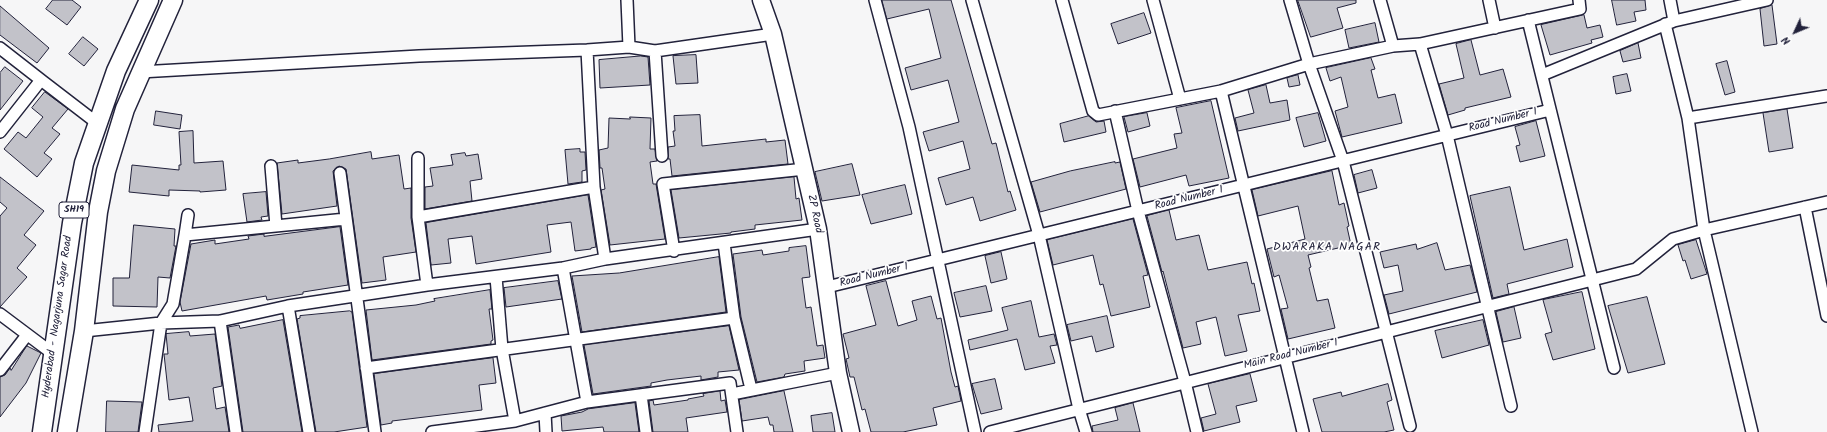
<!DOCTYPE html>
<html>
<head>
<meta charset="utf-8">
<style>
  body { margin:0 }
  #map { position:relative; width:1827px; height:432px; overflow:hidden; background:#f6f6f7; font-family:Kalam,sans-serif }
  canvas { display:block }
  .north { position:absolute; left:1775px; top:12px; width:40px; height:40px; -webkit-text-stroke:3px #fff; paint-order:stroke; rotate:226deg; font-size:11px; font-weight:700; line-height:16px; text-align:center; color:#22223b }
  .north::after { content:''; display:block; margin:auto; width:14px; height:18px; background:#22223b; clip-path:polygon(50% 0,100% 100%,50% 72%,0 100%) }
</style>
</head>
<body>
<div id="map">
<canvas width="1827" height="432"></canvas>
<div class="north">N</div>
</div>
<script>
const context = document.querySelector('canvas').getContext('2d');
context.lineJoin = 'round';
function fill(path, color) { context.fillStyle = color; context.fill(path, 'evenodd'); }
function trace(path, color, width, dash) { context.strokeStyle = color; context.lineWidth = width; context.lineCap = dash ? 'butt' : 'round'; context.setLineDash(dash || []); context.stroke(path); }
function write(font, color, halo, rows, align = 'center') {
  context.font = font + ' Kalam,sans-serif'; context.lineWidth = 3.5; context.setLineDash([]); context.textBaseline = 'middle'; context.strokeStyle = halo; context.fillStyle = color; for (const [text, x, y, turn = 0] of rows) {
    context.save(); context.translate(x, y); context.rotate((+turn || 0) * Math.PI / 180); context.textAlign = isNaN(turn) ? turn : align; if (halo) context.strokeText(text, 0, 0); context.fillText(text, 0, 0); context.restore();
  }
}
const building = new Path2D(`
  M53,0h19l9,7 -14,18 -21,-16z
  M882,0h69l41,144 4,-1 12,49 2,-1 6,19 -36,11 -7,-24 -27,8 -8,-27 32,-9 -7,-28 -34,10 -6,-19 36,-10 -11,-42 -37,10 -6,-22 36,-10 -12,-49 -42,10z
  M1298,0h58v3l-19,5 6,20 -32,9z
  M1612,0h33l1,10 -12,2 2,9 -19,4z
  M1772,5l5,39 -13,2 -4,-37z
  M0,6l49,42 -12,15 -37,-28z
  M1144,13l7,20 -33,11 -7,-20z
  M1584,15l3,13 13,-3 3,12 -12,3 1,3 -42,12 -9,-30z
  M1375,23l4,19 -30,6 -4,-18z
  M83,37l15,12 -14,17 -15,-12z
  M1471,40l9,35 23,-6 8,28 -46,11v2l-17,5 -9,-31 25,-6 -8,-34z
  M1638,43l3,15 -18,4 -3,-11z
  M696,55l2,28 -22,1 -3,-28z
  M641,56l7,1 2,28 -50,3 -1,-28z
  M1371,58l4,11 -4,1 7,28 17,-4 7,29 -60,14 -7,-26 13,-4 -7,-30 -11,4 -4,-13z
  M1727,61l8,31 -10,3 -9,-31z
  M5,67l18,14 -23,29v-37z
  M1627,74l4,17 -15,3 -3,-17z
  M1298,75l2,10 -11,2 -2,-9z
  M1266,85l4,18 17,-3 3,20 -52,11 -3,-13 19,-5 -6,-23z
  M45,92l23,17 -16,19 8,6 -16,19 8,6 -15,18 -33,-28 14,-17 8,6 17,-21 -11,-9z
  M1211,101l18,77 -40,8 -3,-11 -46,12 -7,-28 44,-11 -3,-14 8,-1 -6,-25z
  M1787,109l6,39 -24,4 -6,-39z
  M156,111l26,4 -2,14 -26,-4z
  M1147,113l3,13 -22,6 -4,-15z
  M1318,113l8,28 -22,6 -8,-29z
  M700,115l2,31 64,-7v3l19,-2 3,24 -116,12 -2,-17h-2v-12l7,-1 -2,-15h2l-1,-15z
  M1089,116l7,6 8,-1 2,11 -42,10 -4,-18z
  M630,117l21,1 -1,31h5l2,12 -7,1 3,22h3l9,55 -55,6 -9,-55 4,-1 -3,-21h-2l-1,-18 9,-2 1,-30 21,1z
  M1536,121l9,35 -25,6 -4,-16 4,-1 -5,-18z
  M193,131l1,32 29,-2 3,29 -26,2v-1l-31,-1v6l-40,-4 3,-27 47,5v-5h2l-2,-33z
  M580,149v3h5l1,18 -4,1v11l-14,2 -3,-34z
  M371,152l1,7 27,-4 5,34 7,-1v30l5,34 -33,5 3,23 -24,3 -16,-114 -7,-3 -6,5 4,35 -55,8 -5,-51 21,-3v3l31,-4z
  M465,153l1,3 12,-2 4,25 -12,2 2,20 -47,8v-22l8,-1 -3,-18 23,-3 -2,-10z
  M1115,162v1l5,-1 6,27 -86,23 -9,-30 39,-11z
  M852,164l8,31 -38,6 -7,-29z
  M1372,170l5,18 -19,5 -4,-18z
  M1332,171l7,34 5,-2 5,23 -2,1 4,18 -43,10 3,12 -2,1 8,33 11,-2 7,29 -47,11 -7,-30 7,-1 -9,-33 -5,2 -7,-28 38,-10 -7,-33 -40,10 -6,-26z
  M0,177l44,34 -20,24 12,10 -19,23 10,9 -27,30v-91l7,-8 -7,-6z
  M794,177l2,22 3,-1 3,22 -47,5v4l-24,3v1l-52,5 -8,-48z
  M905,185l7,29 -41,10 -9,-29z
  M1510,187l14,63 43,-11 6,28 -66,17 2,10 -16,4 -23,-102z
  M266,192l2,24 -7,1 1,3 -15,2 -4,-28z
  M588,195l8,52 -5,1v1l-16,2 -4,-29 -24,3 4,27 -75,12 -4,-28 -24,3 3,24 -20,2 -5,-42z
  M1169,210l7,30 23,-5 9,35 39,-8 5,22 2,-1 6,28 -22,4 9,36 -22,5 -9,-39 -20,5 5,22 -18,4 -20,-77 -1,1 -15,-56z
  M1133,219l15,56 -5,1 7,31 -39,9 -8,-32 -3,1 -7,-30 -40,10 -6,-25z
  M134,225l41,4 -1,17h2l-6,32 -12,-1 -1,30 -44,-1v-28h16z
  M340,227l8,58 -45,7v2l-36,6 -1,-4 -84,15 -2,-9 11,-58 24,-4v4l34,-5 -1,-3 16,-2v2z
  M1696,240l11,34 -16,5 -6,-19 -2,1 -5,-16z
  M1437,243l8,27 25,-5 7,27 -88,22 -5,-19 19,-4 -5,-26 -14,3 -4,-16 36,-8 1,5z
  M806,246l4,31 -8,1 4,30 5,-1 6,39 6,-1 2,13 -21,3 1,10 -20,3 -1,3 -27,5 -16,-65 -8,-63 29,-4 1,5 26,-4v-3z
  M1001,252l6,27 -16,4 -6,-27z
  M719,257l7,55 -144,20 -10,-56 47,-3z
  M558,281l4,18 -56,8 -2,-19z
  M886,281l12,45 19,-6 -5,-19 19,-5 6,23 4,-1 10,54 4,15 3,-1 3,15 -28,7 4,17 -34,7h-32l-6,-23 -3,1 -8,-33h-4l-4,-18 3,-1 -6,-24 33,-9 -10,-39z
  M986,286l6,25 -32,6 -6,-24z
  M490,290l2,19h-3l4,31 -2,1v3l-119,16 -6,-50 50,-5 19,-4 -1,-2z
  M1582,292l13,57 -42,11 -8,-26 7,-2 -9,-32z
  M1647,297l18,67 -37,9 -20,-67z
  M1031,301l8,36 15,-3 3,11 -7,1 5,17 -30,7 -8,-31 -47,11 -2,-10 40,-10 -6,-22z
  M1514,307l7,31 -18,4 -7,-30z
  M350,311l2,1 15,115 -33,5h-18l-19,-113 3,-1v-2z
  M1107,316l7,31 -18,5 -4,-16 -21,5 -4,-16z
  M283,320l19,112h-59l-15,-105 11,-2 1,3z
  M1483,320l6,25 -47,13 -7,-27z
  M729,326l10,44 -21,2v5l-17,3v-4l-34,4 -16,3v3l-58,8 -9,-49z
  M189,332l1,4 25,-2 7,52 -9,2 3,21 9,-2 4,25h-70l-1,-7 35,-4 -4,-24 -20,3 -5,-46h4l-2,-20z
  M27,346l14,7 -15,30 -26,34v-40l5,-2 5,-7 1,2z
  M493,358l3,25 -17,2 3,25 -90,11v2l-11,2 -7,-51z
  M1250,374l7,27 -21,5 4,16 -36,9 -3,-13 15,-4 -8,-30z
  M995,379l7,30 -21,5 -9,-30z
  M1388,384l4,16 -5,2 7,28 -10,2h-62l-9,-33 28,-7 1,4z
  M720,391l1,10 4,-1 2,12 -41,6 2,14h-35l-4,-31 4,-1 1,5 34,-5v-1l16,-3 -1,-2z
  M784,391l9,41h-19l-1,-7h-3l-2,-8 -26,4 -3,-21z
  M107,401l35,1 -4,30h-32z
  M635,403l4,29h-35l-1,-5 -41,4 -1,-15 21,-4 6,-3z
  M1133,403l7,29h-47l-1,-6 26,-6 -3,-12z
  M832,413l3,19h-22l-2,-16z`);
fill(building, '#c2c2c9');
trace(building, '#22223b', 1);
const street = new Path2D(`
  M627,0l2,47
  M875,0l34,127 66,305
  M972,0l67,235 40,174 7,23
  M1062,0l31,111 5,4 123,-24 88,-27 84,-18 27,-2 160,-35 -1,-9
  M1153,0l27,99
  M1290,0l19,64 34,97 67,265
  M1380,0l13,46
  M1489,0l6,28
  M1528,20l86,348
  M1674,21l93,-21
  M1665,24l23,94 16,112 48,202
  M1420,44l27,91 64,271
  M0,48l41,32
  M587,50l7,137 11,72
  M655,51l7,105
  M140,72l279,-16 168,-6 42,-3 26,4 118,-17
  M1542,75l132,-54 -4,-21
  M1221,91l82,341
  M1115,111l23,100 47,171 12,50
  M1688,118l139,-22
  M0,132l41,-52 56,43
  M418,158v59l9,68
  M271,166l5,60
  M340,173l35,259
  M1805,207l22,109
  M188,215l-3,20 161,-16
  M418,217l176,-30
  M724,243l10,75 17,71
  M674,251l-11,-67 142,-15
  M563,268l24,134
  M496,277l6,72 13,72
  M827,287l723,-177
  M288,306l21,126
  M0,314l52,39
  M220,321l16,111
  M84,331l77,-8 59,-2 68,-15 139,-21 136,-17 42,-9 213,-30
  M366,368l368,-50
  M0,370l27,-35
  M732,394l106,-21
  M641,395l5,37
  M545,413l1,19
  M145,432l16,-109 12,-19 12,-69
  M432,432l83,-11 72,-19 143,-19 7,49
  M990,432l646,-163 37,-30 31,-9 123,-28`);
const secondary = new Path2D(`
  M761,0l12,34 45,195 20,144 13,59`);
const primary = new Path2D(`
  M42,432l30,-209 12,-60 32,-92 33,-71
  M67,432l17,-101 14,-119 8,-41 19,-62 48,-109`);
trace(street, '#22223b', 14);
trace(secondary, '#22223b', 19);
trace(primary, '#22223b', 21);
trace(street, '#fff', 11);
trace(secondary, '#fff', 16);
trace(primary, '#fff', 18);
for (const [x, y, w] of [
  [74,210,30]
]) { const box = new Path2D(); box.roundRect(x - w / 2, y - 8, w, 16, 3); context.fillStyle = '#fff'; context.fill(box); trace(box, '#22223b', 1); }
write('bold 10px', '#22223b', null, [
  ["SH19",74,210]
]);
write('11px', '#22223b', '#fff', [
  ["Road Number 1",1503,121,-14],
  ["Road Number 1",1189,199,-14],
  ["ZP Road",814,214,78],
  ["Road Number 1",874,276,-14],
  ["Hyderabad - Nagarjuna Sagar Road",58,317,-82],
  ["Main Road Number 1",1291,355,-14]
]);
context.letterSpacing = '1px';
write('12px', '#22223b', '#fff', [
  ["DWARAKA NAGAR",1327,248]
]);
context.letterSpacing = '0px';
</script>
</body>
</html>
